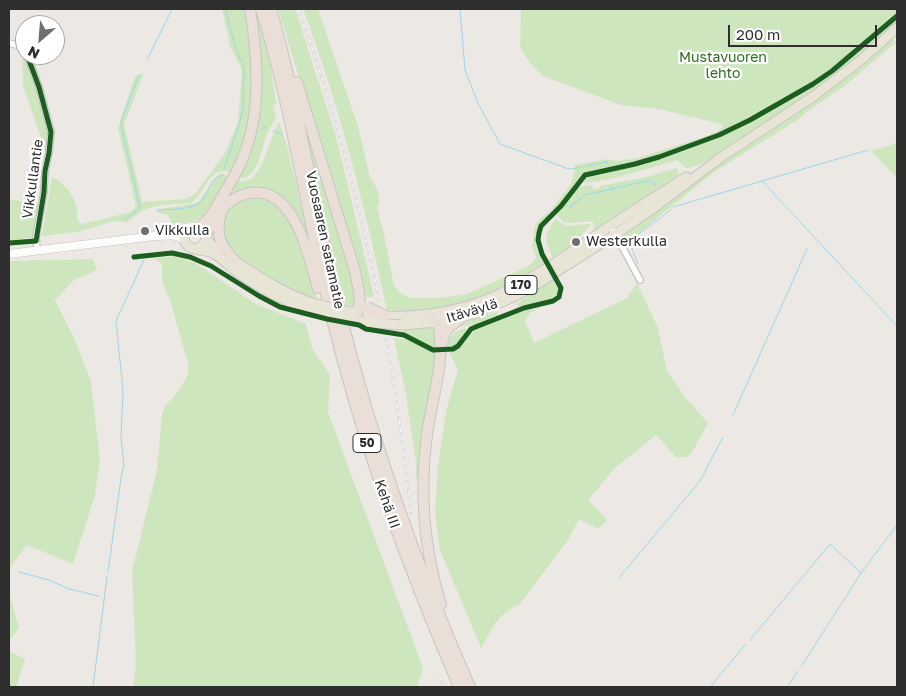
<!DOCTYPE html>
<html>
<head>
<meta charset="utf-8">
<style>
  body { margin:0 }
  #map { position:relative; width:906px; height:696px; overflow:hidden; background:#ece8e4; font-family:"Golos Text",sans-serif }
  canvas { display:block }
  .frame { position:absolute; inset:0; border:10px solid #2e2e2e; pointer-events:none }
  .north { position:absolute; left:15px; top:15px; width:50px; height:50px; box-sizing:border-box; background:#fff; border:1px solid #ababab; border-radius:50%; rotate:207deg; font-size:14px; font-weight:700; line-height:20px; text-align:center; color:#2e2e2e }
  .north::after { content:''; display:block; margin:auto; width:18px; height:22px; background:#706f6e; clip-path:polygon(50% 0,100% 100%,50% 72%,0 100%) }
  .scale { position:absolute; left:728px; top:25px; width:149px; height:22px; box-sizing:border-box; border:2px solid #2e2e2e; border-top:0; padding-left:6px; font-size:15px; line-height:18px; white-space:nowrap; color:#2e2e2e; -webkit-text-stroke:4px #fff; paint-order:stroke }
</style>
</head>
<body>
<div id="map">
<canvas width="906" height="696"></canvas>
<div class="frame"></div>
<div class="north">N</div>
<div class="scale">200 m</div>
</div>
<script>
const context = document.querySelector('canvas').getContext('2d');
context.lineJoin = 'round';
function fill(path, color) { context.fillStyle = color; context.fill(path, 'evenodd'); }
function trace(path, color, width, dash) { context.strokeStyle = color; context.lineWidth = width; context.lineCap = dash ? 'butt' : 'round'; context.setLineDash(dash || []); context.stroke(path); }
function write(font, color, halo, rows, align = 'center') {
  context.font = font + ' "Golos Text",sans-serif'; context.lineWidth = 4.5; context.setLineDash([]); context.textBaseline = 'middle'; context.strokeStyle = halo; context.fillStyle = color; for (const [text, x, y, turn = 0] of rows) {
    context.save(); context.translate(x, y); context.rotate((+turn || 0) * Math.PI / 180); context.textAlign = isNaN(turn) ? turn : align; if (halo) context.strokeText(text, 0, 0); context.fillText(text, 0, 0); context.restore();
  }
}
fill(new Path2D(`
  M222,9h25c4,37 9,75 3,112 -2,17 -12,35 -17,52 -25,-9 -25,17 -42,30l-31,2 -17,5 -16,12 -13,-1 -37,11 -35,4 10,-59c16,7 27,25 25,43l5,4 49,-12 5,-6 -18,-78 17,-52 9,-3 -20,51 18,78 44,-3 9,-5 30,-41 13,-31 4,-53 -11,-20z
  M252,9h4l14,49 6,46 -3,2 3,12c-4,6 -7,11 -10,18 -4,12 -8,41 -24,42l-4,-2 13,-36z
  M278,9h17l2,6 39,121 38,160 -11,2 -49,-181 -7,-13z
  M303,9h15l40,117 12,52 8,12 1,12 -2,6 7,26 10,52 9,9 9,3h29l26,-4 60,-27 6,-5 3,-5 -4,-11 3,-20 5,-7 11,-9 20,-26 4,-19 32,-6 10,2 21,-3 66,-21 14,-6 5,-5 -2,-2 -62,-15 -38,-4 -78,-29 -14,-14 -9,-15 1,-38h376v3c-42,41 -106,91 -162,112v2l-58,24 -25,8 -69,16 -24,32 -20,20 -3,17 2,9 8,13c-31,19 -67,39 -104,44 -18,2 -37,2 -55,1 -22,-102 -47,-203 -84,-301z
  M897,18v5c-49,45 -104,82 -161,119 -10,6 -39,27 -50,26l-9,-8c-18,5 -81,26 -96,22 1,-2 3,-4 5,-6 4,-3 42,-9 52,-11 8,-2 17,-5 25,-8 93,-30 163,-73 234,-139z
  M892,39l4,3 1,-1v5l-2,-3 -48,41 -43,30 -5,5 -85,53 -89,72 -2,-4 2,-7 95,-71 106,-69z
  M22,50l14,39 13,43 -2,24 -24,-71z
  M279,122l8,23 26,111 -40,-63 -47,6 10,-19c26,11 32,-43 43,-58z
  M305,123l43,139 6,29 1,19 -8,-2 -23,-82z
  M897,143v35l-26,-27z
  M677,168l2,6c-8,15 -70,48 -88,59l4,-7 -3,-5 -28,2 -7,-8 21,-28 14,-2 1,5 7,-2v-2l42,-8z
  M222,173l8,4 -2,5 -26,37 -37,8 5,-4v-4l-2,-4 -9,-2 -4,-3 42,-7c11,-9 12,-24 25,-30z
  M246,197c6,0 14,-1 19,1 31,7 46,76 53,103 -21,-6 -85,-38 -94,-58 -2,-2 -1,-8 -2,-11 -1,-18 9,-27 24,-35z
  M9,199l31,5 -8,34 -23,2z
  M555,219l11,7 23,-2 2,1 -22,23 -15,12c-9,-19 -11,-22 1,-41z
  M174,256l21,7 61,41 50,20 6,24 18,27 -2,37 95,256 -6,19h-284l3,-24 -4,-92 25,-101 5,-55 3,-9 11,-12 10,-15 2,-6v-9l-17,-61 -9,-22v-17l-7,-5z
  M93,259l4,11 -23,10 -19,20 20,40 16,42 9,79 -5,34 -22,69 -46,-19 -18,24v-308z
  M554,278l4,7 1,6 -4,7 -37,9 -2,-3z
  M637,283l21,45 9,43 18,26 23,26 -13,24 -8,10h-11l-20,-22 -41,33 -27,32 19,20 -9,9 -19,-10 -11,21 -49,65c-22,9 -26,23 -38,43l-41,-98 -5,-37 3,-47 8,-55 12,-41 -9,-18c10,-4 12,-10 20,-17 12,-11 53,-26 69,-26l-8,4 -5,8 9,22 93,-45z
  M497,312l1,3 -22,10 -15,1 -7,4 6,-6z
  M435,325l2,23 -11,-3 -23,-12 -1,-5z
  M465,328l2,2 -10,15 -9,4c0,-13 5,-17 17,-21z
  M394,338l17,2 24,13 2,3 -17,131 -4,-11v-14l-11,-73z
  M9,592l10,36 -10,13z
  M9,651l16,8 -9,28h-7z`), '#cee6be');
trace(new Path2D(`
  M460,9l5,61 13,33 22,41 69,25 14,-2
  M147,60l25,-51
  M262,130l2,-3 2,1
  M273,131l8,3
  M587,166l20,-4 1,2
  M224,169l15,-44 4,-17 1,-36 -1,-8 -7,-14 -11,-41
  M762,181l106,-31
  M612,186l1,3 37,-9 6,5
  M570,207l15,-12 27,-6
  M673,207l89,-26 135,145
  M158,210c12,-1 30,0 40,-6 11,-7 10,-27 25,-29
  M124,220l16,-12 -19,-83 1,-7 17,-43
  M638,264l-9,-23 43,-32
  M733,415l74,-166
  M19,572l30,8 20,9 30,7
  M108,572l13,-94 3,-13 -3,-27 2,-47 -7,-70 28,-61
  M618,579l82,-98 23,-44
  M750,640l80,-96 31,29 36,-48
  M801,667l60,-94
  M93,687l14,-110
  M710,687l36,-43
  M787,687l11,-16`), '#99d6ec', 1);
const street = new Path2D(`
  M9,43l11,3 5,6
  M27,55l12,32 12,45 -2,21 -4,18 -1,21 -8,45 1,14
  M611,226l29,54`);
const secondary = new Path2D(`
  M163,233l27,-6
  M9,254l145,-18c10,0 22,-3 30,4`);
const primary = new Path2D(`
  M206,239c8,10 19,15 29,22 27,18 48,32 80,43
  M199,248l6,-5 1,-8 -7,-8c-10,-1 -21,10 -11,19 5,5 20,3 28,9 8,5 14,12 21,17 25,18 50,31 80,40
  M386,316c85,3 136,-30 203,-76 32,-22 65,-42 97,-63
  M352,319l17,4
  M402,325l36,-3 36,-8 35,-15 20,-10 87,-55 43,-30 61,-46 94,-62 47,-36 36,-32`);
const highway = new Path2D(`
  M261,9c31,100 45,204 70,306 31,128 76,252 128,372
  M271,9c29,101 44,205 70,306 32,128 76,252 129,372
  M297,82l58,189c2,14 11,38 -3,48
  M221,213c-6,21 -1,32 13,47
  M199,227c11,-6 16,-19 23,-30 7,-12 15,-24 20,-37 20,-47 16,-102 8,-151
  M206,235c7,-18 20,-35 39,-41 49,-13 63,61 73,94
  M428,315l10,7c8,39 -6,75 -11,113 -8,58 -3,114 14,170
  M442,343l5,-14 15,-12`);
trace(street, '#c5c4c5', 8);
trace(secondary, '#c5c4c5', 9);
trace(primary, '#c6c5c4', 11);
trace(highway, '#c6c5c4', 12);
trace(street, '#fcfcfb', 5.5);
trace(secondary, '#fcfcfb', 8);
trace(primary, '#e8e4d6', 9);
trace(highway, '#eadfd6', 10);
const rail = new Path2D(`
  M298,9c60,162 94,332 113,504
  M440,677l3,10`);
trace(rail, '#dfdfe1', 3);
trace(rail, '#fff', 1, [4]);
const primaryBridge = new Path2D(`
  M315,304l36,8
  M317,312l35,7
  M368,315l15,1
  M369,323l33,2`);
const highwayBridge = new Path2D(`
  M367,307l19,9`);
trace(primaryBridge, '#c6c5c4', 11, []);
trace(highwayBridge, '#c6c5c4', 12, []);
trace(primaryBridge, '#e8e4d6', 9);
trace(highwayBridge, '#eadfd6', 10);
trace(new Path2D(`
  M9,243l27,-2 8,-49 1,-21 4,-18 2,-21 -12,-45 -12,-32
  M134,257l38,-4 18,4 21,9 48,30 21,11 47,12 32,6 7,4 38,6 29,15 20,-1 5,-3 13,-17 7,-3 46,-18 29,-7 6,-4 2,-9 -19,-34 -4,-14 1,-7 2,-7 20,-20 24,-31 50,-11 24,-7 60,-22 31,-15 63,-36 19,-13 65,-55`), '#1b5e20', 5);
for (const [x, y, r, color] of [
  [145,231,5,"#706f6e"],
  [576,242,5,"#706f6e"]
]) { const dot = new Path2D(); dot.arc(x, y, r, 0, 2 * Math.PI); context.fillStyle = color; context.fill(dot); trace(dot, '#fff', 2); }
for (const [x, y, w] of [
  [521,285,32],
  [367,443,28]
]) { const box = new Path2D(); box.roundRect(x - w / 2, y - 9.5, w, 19, 4); context.fillStyle = '#fff'; context.fill(box); trace(box, '#2e2e2e', 1); }
write('bold 12px', '#2e2e2e', null, [
  ["170",521,285],
  ["50",367,443]
]);
write('14px', '#2c6e1b', '#fff', [
  ["Mustavuoren",723,58],
  ["lehto",723,74]
]);
write('14px', '#2e2e2e', '#fff', [
  ["Vikkullantie",33,179,-82],
  ["Vuosaaren satamatie",325,240,78],
  ["Itäväylä",472,311,-17],
  ["Kehä III",387,504,71]
]);
write('14px', '#2e2e2e', '#fff', [
  ["Vikkulla",155,231],
  ["Westerkulla",586,242]
], 'left');
</script>
</body>
</html>
